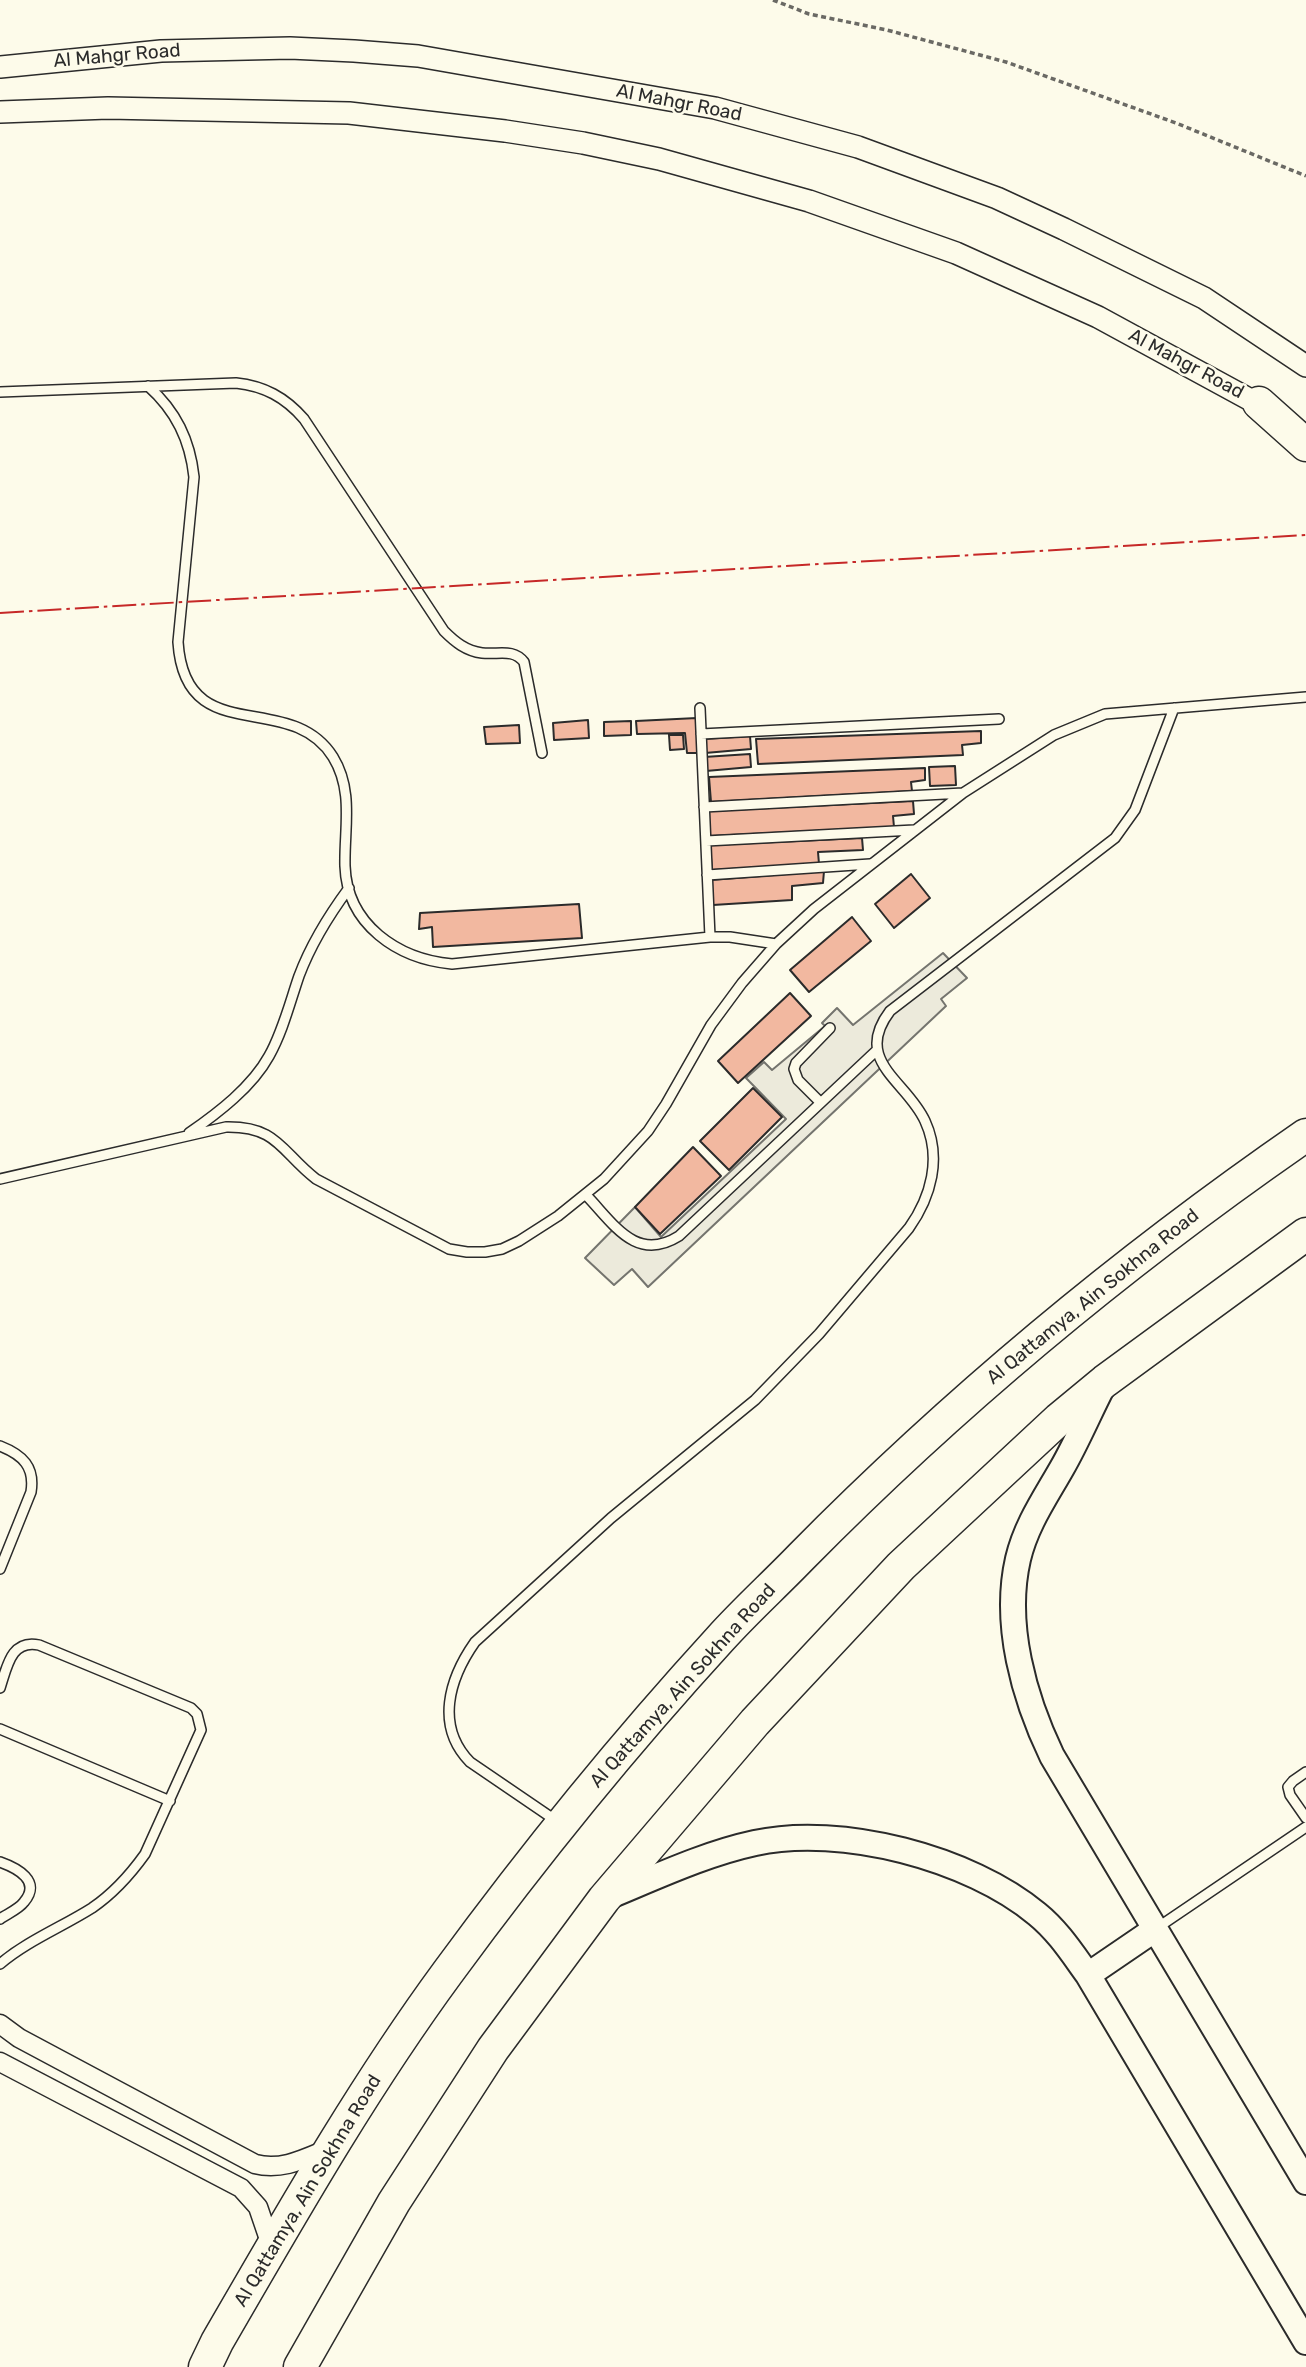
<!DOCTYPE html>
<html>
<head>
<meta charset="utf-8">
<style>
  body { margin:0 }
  canvas { display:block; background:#fdfbea }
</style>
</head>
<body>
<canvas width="1306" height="2367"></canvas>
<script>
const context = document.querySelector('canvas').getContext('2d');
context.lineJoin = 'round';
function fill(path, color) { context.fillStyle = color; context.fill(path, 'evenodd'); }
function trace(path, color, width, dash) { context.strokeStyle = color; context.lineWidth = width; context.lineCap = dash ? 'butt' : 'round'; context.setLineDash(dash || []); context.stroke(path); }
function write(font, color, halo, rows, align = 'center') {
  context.font = font + ' Rubik,sans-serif'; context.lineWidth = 5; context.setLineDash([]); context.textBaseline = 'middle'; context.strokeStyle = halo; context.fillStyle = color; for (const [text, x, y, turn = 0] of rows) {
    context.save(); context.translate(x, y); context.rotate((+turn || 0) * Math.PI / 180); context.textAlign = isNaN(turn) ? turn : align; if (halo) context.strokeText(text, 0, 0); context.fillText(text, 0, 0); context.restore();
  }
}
const parking = new Path2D(`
  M943,953l24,25 -26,21 5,7 -298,281 -16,-18 -18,16 -29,-27 50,-51 26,30 125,-118 -40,-41 18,-16 8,8 53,-44 -3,-3 15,-15 16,17z`);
fill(parking, '#eceadb');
trace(parking, '#74746e', 2);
const building = new Path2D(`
  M697,718v35h-10l-2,-20 -48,1 -1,-13z
  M588,720l1,18 -35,2 -1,-17z
  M631,721v14l-27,1v-14z
  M519,725l1,18 -34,1 -2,-17z
  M981,731v12l-19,2 1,10 -205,9 -2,-25z
  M669,735h14l1,14 -14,1z
  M750,736l1,13 -46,4 -1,-14z
  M750,754l1,13 -45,4 -2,-14z
  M955,766l1,19 -26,1 -1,-19z
  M925,768v12l-14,2 1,9 -201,11 -2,-25z
  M913,801l1,13 -21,2 1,11 -184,9 -2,-25z
  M862,838l1,12 -45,2 1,12 -107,6 -2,-25z
  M824,871l-1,12 -31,3v14l-79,5 -2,-25z
  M911,874l19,24 -36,30 -19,-24z
  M579,904l3,34 -149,9 -1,-20 -13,2 1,-16z
  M852,917l19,24 -62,51 -19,-22z
  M790,993l21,23 -73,67 -20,-22z
  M753,1088l29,29 -53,53 -29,-29z
  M693,1147l28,29 -61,58 -25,-27z`);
fill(building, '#f2b8a0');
trace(building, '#2b2b2b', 2);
const service = new Path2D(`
  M148,386c28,25 42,54 46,91l-16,165c7,109 112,46 155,115 21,34 11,72 12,109 2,59 53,93 107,98l258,-27h20l46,7
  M0,392l236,-9c28,3 49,14 68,36l140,212c11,11 22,20 38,22 16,2 31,-5 42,9l18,91
  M700,708l10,229
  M701,734l298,-15
  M704,807l259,-14
  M706,841l208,-11
  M707,875l163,-11
  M820,1102l-22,-22 -4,-11 2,-6 34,-35
  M189,1133c29,-20 63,-46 80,-77 14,-25 21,-54 30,-80 12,-32 30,-61 50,-88
  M0,1179l226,-52c52,-1 55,25 90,52l133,70 18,3h18l17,-3 17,-8 39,-25 46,-37 44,-48 18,-27 45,-79 31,-42 34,-39 38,-35 149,-116 91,-58 51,-21 201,-17
  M586,1195c28,29 50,68 93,41l198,-186
  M0,1446c23,9 35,21 31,46l-31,77
  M0,1688c7,-21 11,-49 39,-43l152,63 6,6 4,16 -56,124c-15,21 -31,39 -53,54 -30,19 -65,33 -92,56
  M0,1729l170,72
  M1306,1772l-13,9 -5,6 2,8 16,23
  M558,1822l-88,-60c-35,-36 -21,-83 5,-120l136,-124 144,-118 64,-66 90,-106c22,-31 33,-70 16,-107 -18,-40 -73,-60 -35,-110l225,-173 20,-28 39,-102
  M0,1862c17,6 42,19 24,40 -5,7 -17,12 -24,17
  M1157,1928l149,-101`);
const minor = new Path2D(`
  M0,2024l19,14 236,126c26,7 49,-5 73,-15
  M0,2062l241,126 17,19 14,41`);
const tertiary = new Path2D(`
  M0,67l161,-16 129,-3 64,3 64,5 297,52 143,39 139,51 67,31 140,69 102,68
  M0,112l108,-4 241,5 156,18 78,12 76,16 150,42 147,52 142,64 171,93`);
const secondary = new Path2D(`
  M1103,1386c-14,27 -26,56 -41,82 -17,30 -36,57 -44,91 -15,65 6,139 34,197l254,426
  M605,1898c49,-20 99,-44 150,-55 86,-19 215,15 282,71 21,17 35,39 51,61l218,367
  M1088,1975l66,-45`);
const motorway = new Path2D(`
  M1259,403l47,42
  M205,2367l12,-25c73,-126 145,-253 231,-370 85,-116 175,-227 272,-333 25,-28 54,-54 81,-82 154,-156 324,-297 505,-422
  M300,2367l94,-165 99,-153 111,-150 151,-177 146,-156 158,-147 46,-38 201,-147`);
trace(service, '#2b2b2b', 12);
trace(minor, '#2b2b2b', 21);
trace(tertiary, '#2b2b2b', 24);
trace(secondary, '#2b2b2b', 28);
trace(motorway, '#2b2b2b', 35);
trace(new Path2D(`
  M773,0l36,14 78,16 119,32 170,61 130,53`), '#6a6964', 3.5, [5, 3.5]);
trace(service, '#fdfbea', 9);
trace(minor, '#fdfbea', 18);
trace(tertiary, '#fdfbea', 21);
trace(secondary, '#fdfbea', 24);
trace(motorway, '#fdfbea', 32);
trace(new Path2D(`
  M0,613l1306,-78`), '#c62828', 2, [24, 5, 3.5, 5]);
write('19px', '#2b2b2b', '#fdfbea', [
  ["Al Mahgr Road",117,56,-5],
  ["Al Mahgr Road",679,103,11],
  ["Al Mahgr Road",1186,364,28],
  ["Al Qattamya, Ain Sokhna Road",1093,1297,-39],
  ["Al Qattamya, Ain Sokhna Road",683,1686,-48],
  ["Al Qattamya, Ain Sokhna Road",308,2191,-59]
]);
</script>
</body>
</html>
